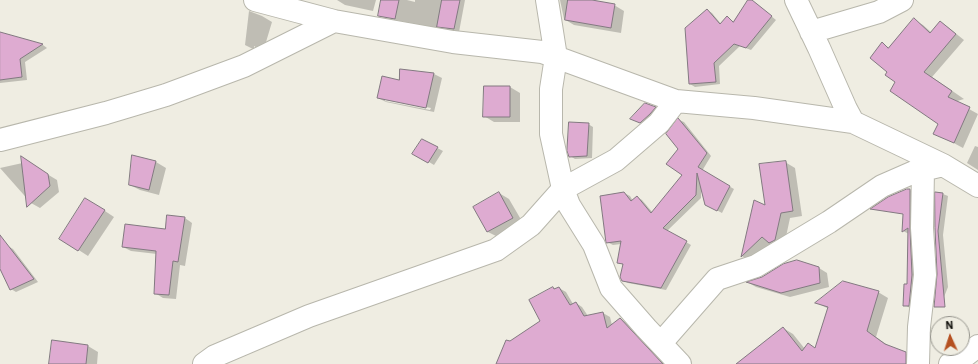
<!DOCTYPE html>
<html>
<head>
<meta charset="utf-8">
<style>
  body { margin:0 }
  #map { position:relative; width:978px; height:364px; overflow:hidden; background:#efede2; font-family:"IBM Plex Sans",sans-serif }
  canvas { display:block }
  .north { position:absolute; left:930px; top:316px; width:40px; height:40px; box-sizing:border-box; background:#efede2; border:1px solid #97968e; border-radius:50%; rotate:357deg; font-size:11px; font-weight:700; line-height:16px; text-align:center; color:#14130f }
  .north::after { content:''; display:block; margin:auto; width:14px; height:18px; background:#b55020; clip-path:polygon(50% 0,100% 100%,50% 72%,0 100%) }
</style>
</head>
<body>
<div id="map">
<canvas width="978" height="364"></canvas>
<div class="north">N</div>
</div>
<script>
const context = document.querySelector('canvas').getContext('2d');
context.lineJoin = 'round';
function fill(path, color) { context.fillStyle = color; context.fill(path, 'evenodd'); }
function trace(path, color, width, dash) { context.strokeStyle = color; context.lineWidth = width; context.lineCap = dash ? 'butt' : 'round'; context.setLineDash(dash || []); context.stroke(path); }
fill(new Path2D(`
  M337,0h39l-3,11 -28,-6z
  M382,0h25l8,2v-2h50l-6,32 -75,-14 -5,-2z
  M560,0h26l28,5 10,6 -3,22 -47,-8 -10,-6z
  M749,0l5,2 22,18 -25,30 -11,-4 -21,20 1,18 -25,3 -5,-3 17,-74 5,3 9,11 6,-7 7,5z
  M249,11l13,5 10,6 -9,30 -9,-6v3l4,2 -3,-1 -10,-5z
  M914,20l9,5 9,8 9,-11 8,6 15,12 -32,37 32,22 -24,7 29,3 9,5 -15,34 -28,-15 4,-9 -43,-43 -8,-10 -6,-27 8,4z
  M0,33l43,12 4,3 -22,14 2,18 -27,3z
  M400,70l34,4 8,4 -8,34 -48,-10 -8,-4 21,-17zM385,99l46,9 -1,2 -45,-9z
  M485,87h25l10,6v29h-26l-10,-6z
  M655,108l5,3 -15,14 -13,-6z
  M679,120l5,2 27,34 -9,15 32,18 -12,24 -17,-9 -4,-15v9l-34,33 24,14 -25,45 -38,-7 -6,-3 1,-15 -4,-3 2,-18 -8,1 -6,-3 17,-49 6,3 3,5 4,-4 5,3 11,13 30,-38 -4,-26z
  M588,124l5,3 -1,31 -17,1 -5,-3z
  M422,140l21,11 -9,14 -20,-12z
  M975,146l3,1v23l-11,-7z
  M133,157l23,5 10,6 -7,27 -19,-5 -10,-5z
  M27,162l30,18 2,12 -19,16 -9,-5 -31,-35z
  M785,162l10,6 7,48 -12,2 -6,28 -4,2 -9,-5 -20,19 -9,-6 13,-55 11,6z
  M910,190l8,5 -5,115 -8,-5 3,-20 1,-51 -6,-3z
  M499,193l10,6 14,24 -25,14 -10,-5 -14,-25z
  M943,194l5,2 -5,39 5,52 -8,20 -4,-79z
  M96,205l18,12 -26,39 -28,-18z
  M185,218l7,5 -7,43 -5,-1 -4,34 -13,-1 -8,-5 2,-39 -26,-3 -8,-4 43,-17z
  M8,246l5,3 25,33 -22,10 -5,-3 -11,-23v-19z
  M819,268l8,5 2,14 -39,10 -34,-10 -7,-4z
  M553,288l3,2 3,-2 7,4 7,12 3,-1 6,4 6,9 15,-3 7,4 2,8 8,-6 7,4 38,41h-117l-6,-43z
  M878,292l10,6 -12,39 13,9 26,12v6h-160l28,-36 10,6 12,15h11l13,-40 -12,-6z
  M53,341l35,5 10,6 -1,12h-47z`), '#0003');
const building = new Path2D(`
  M381,0h18l-4,19 -17,-3z
  M442,0h18l-6,29 -17,-2z
  M568,0h24l23,4 -4,24 -46,-8z
  M748,0h4l20,16 -26,32 -12,-4 -20,19 2,19 -27,2 -4,-56 22,-19 13,15 7,-8 6,6z
  M914,18l16,15 10,-12 16,13 -32,38 28,19 -4,6 22,10 -16,36 -21,-9 5,-10 -48,-33 5,-9 -10,-7 2,-3 -17,-14 12,-16 6,6z
  M0,32l43,12 -23,15 2,18 -22,3z
  M400,69l34,4 -8,35 -49,-10 5,-22 17,4z
  M484,86h26v31h-27z
  M645,103l11,4 -6,7 -10,9 -10,-4z
  M678,118l29,35 -9,14 32,19 -13,25 -12,-6 -8,-32 -1,22 -33,33 24,13 -26,47 -39,-7 -2,-4 3,-13 -6,-1 4,-22 -15,2 -6,-47 24,-4 7,9 6,-5 14,17 31,-38 -16,-11 12,-15 -12,-15z
  M569,122l20,1 -2,33 -18,1 -2,-6z
  M422,139l16,8 -10,16 -16,-9z
  M132,155l24,6 -7,29 -20,-5z
  M21,156l27,18 2,12 -23,21z
  M786,161l7,50 -12,2 -6,27 -6,3 -7,-6 -21,20 13,-57 11,5 -6,-41z
  M907,189h3v40l2,46 -3,31h-6l1,-22h3l1,-56 -6,4 1,-18 -33,-5 18,-12z
  M499,192l14,26 -26,14 -14,-25z
  M935,192l8,1 -5,38 7,76h-11l3,-33 -2,-46z
  M85,198l20,12 -27,41 -19,-12z
  M167,215l18,2 -7,45 -5,-1 -4,34 -15,-1 2,-43 -34,-4 3,-23 40,5z
  M0,235l34,44 -24,11 -10,-21z
  M797,260l22,7 1,16 -39,10 -35,-11 16,-5 21,-13z
  M843,281l36,10 -12,40 18,13 21,8v12h-170l47,-37 19,24 6,-8 7,5 13,-41 -13,-4z
  M553,287l1,2 5,-2 11,18 6,-3 8,14 19,-4 4,16 13,-10 43,46h-167l10,-24 4,1 30,-20 -11,-21z
  M52,340l36,5 -2,19h-37z`);
fill(building, '#deabd1');
trace(building, '#827980', 1);
const minor = new Path2D(`
  M255,0l79,21 119,21 89,10 134,49 78,7 99,14
  M547,0l9,57 -5,32v45l12,55 6,16 25,40 17,43 35,40 34,36
  M796,0l23,48 27,61 7,13 90,43 35,21
  M811,32l68,-20 23,-12
  M0,140l106,-27 60,-18 78,-29 90,-45
  M661,343l56,-64 39,-13 73,-44 53,-36 32,-14 29,-7
  M204,364l11,-8 94,-40 187,-66 35,-25 32,-36 53,-29 43,-37 17,-22
  M918,364l1,-37 6,-52 -3,-47 1,-58
  M950,364l12,-6 16,-12`);
trace(minor, '#b8b7ac', 24);
trace(minor, '#fff', 22);
</script>
</body>
</html>
